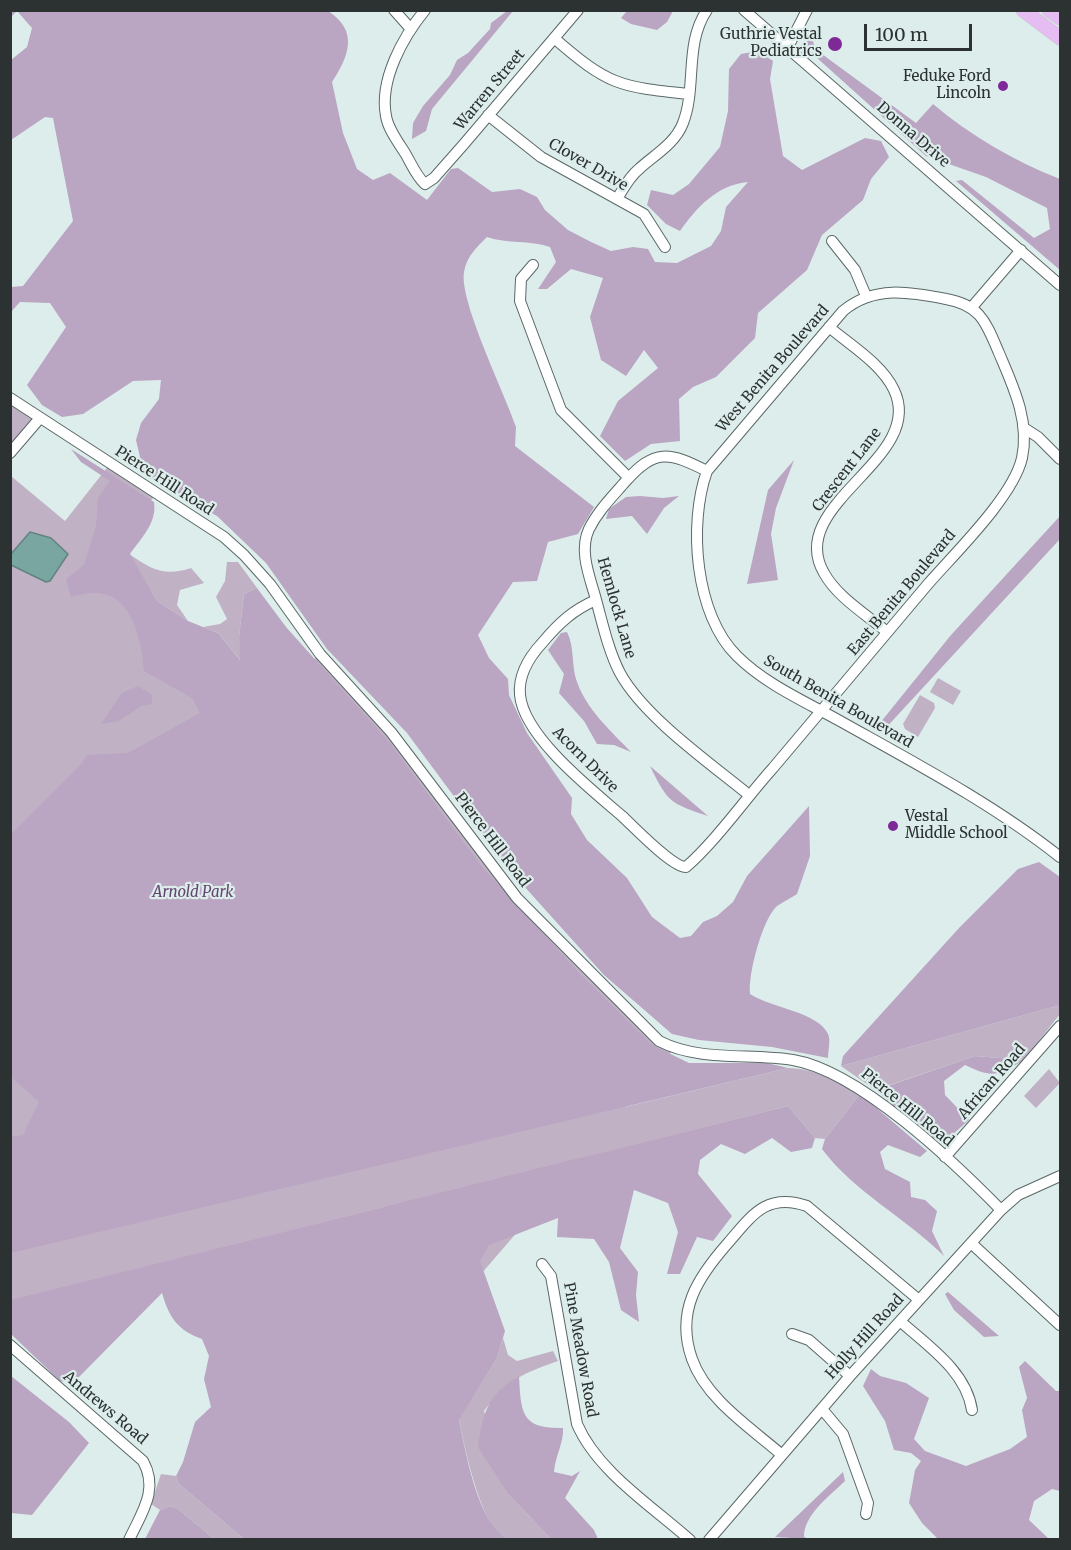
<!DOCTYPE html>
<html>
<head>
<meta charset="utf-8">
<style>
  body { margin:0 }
  #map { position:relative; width:1071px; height:1550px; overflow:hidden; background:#ddedeb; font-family:Merriweather,serif }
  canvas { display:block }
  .frame { position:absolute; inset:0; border:12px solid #2c3231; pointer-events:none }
  .scale { position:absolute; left:864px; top:24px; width:108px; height:27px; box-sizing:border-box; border:3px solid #2c3231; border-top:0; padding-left:8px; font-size:18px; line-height:21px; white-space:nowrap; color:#2c3231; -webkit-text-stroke:4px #ddedeb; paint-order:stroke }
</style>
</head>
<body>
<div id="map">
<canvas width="1071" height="1550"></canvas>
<div class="frame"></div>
<div class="scale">100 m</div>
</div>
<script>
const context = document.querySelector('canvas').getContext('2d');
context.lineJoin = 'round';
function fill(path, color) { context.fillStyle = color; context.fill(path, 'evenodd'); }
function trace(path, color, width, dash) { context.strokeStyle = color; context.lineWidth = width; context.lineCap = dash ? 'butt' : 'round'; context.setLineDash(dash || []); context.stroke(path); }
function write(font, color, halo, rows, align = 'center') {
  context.font = font + ' Merriweather,serif'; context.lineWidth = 4.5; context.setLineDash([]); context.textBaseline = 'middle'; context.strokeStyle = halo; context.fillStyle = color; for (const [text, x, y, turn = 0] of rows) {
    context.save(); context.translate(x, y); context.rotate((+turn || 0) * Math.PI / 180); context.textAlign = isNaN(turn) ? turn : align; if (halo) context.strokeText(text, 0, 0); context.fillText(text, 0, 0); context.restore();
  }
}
fill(new Path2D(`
  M10,402l30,16 -29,35z
  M110,464l46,30 -55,72 149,153 70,-65 71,78 126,166 157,151 -49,58 163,-39c26,0 49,14 72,26l-35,45 -10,-1 -27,-32 -207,52 -112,130 -85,-81 -373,94v-825l54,45z
  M129,554c22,15 35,23 62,14l13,15 -24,7 -3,15 11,16 -31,-20z
  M227,562h11l19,26 -13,6 -5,43 2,24 -23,-28 -15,-6 17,-3 7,-5 -11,-22 9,-16z
  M938,678l23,13 -8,14 -23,-13z
  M920,695l14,8 1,5 -17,29 -13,-8 -2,-5z
  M1060,1005v9l-36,46 -49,-4 -100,34 -34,-24z
  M1049,1069l11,14 -24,25 -12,-12z
  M503,1338l5,17 9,6 36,-10 5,10c-39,14 -48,18 -74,50l25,84 42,44c-13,0 -34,4 -46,-1 -24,-10 -41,-93 -46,-119l38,-61z
  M161,1474l15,2 3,8 65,55h-30l-36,-30 -8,-3 -10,4 -9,-6z`), '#c0b1c5');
fill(new Path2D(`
  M11,10l317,1c31,20 21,45 4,71l11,51 14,36 16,11 17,-7 37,27 24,-31 7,-1 34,24 28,-3 17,8 8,13 23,20 23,12 20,9 22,-4 15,2 7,13 22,1 34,-17 10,-15 5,-24 22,-25c-31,3 -51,25 -68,49l-14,-7 -19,-19 4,-15 22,5 16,-11 31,-37 8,-36 1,-42 12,-15 17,-3 15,10 -3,18 13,77 19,14 63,-32 16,3 8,16 -18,22 -8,21 -41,35 -15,35 -49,43 -3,25 -39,39 -23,10 -14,12 1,42 -29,3 -26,17 -25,-25 18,-35 40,-33 -14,-18 -18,26 -25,-16 -11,-43 13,-39 -32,-9 -24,20h-9l18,-27 -6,-15c-21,-7 -42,-3 -63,-10 -11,11 -20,19 -23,35 -5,29 41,122 52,155l-1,19 79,61 -16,27 -30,8 -11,39 -24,1 -35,53 11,23 19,21 1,16 18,38 45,65 -1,16 16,26 40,38 25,39 28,21 11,-2 12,-14 14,-6 16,-14 14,-26 62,-70 1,50 -13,38c-6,4 -14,8 -20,12 -15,14 -29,68 -27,88 21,14 68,18 78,40 3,6 0,16 0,24l-56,-11 -73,-7 -27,-6 -68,-59 -99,-110 -98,-132 -80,-84 -61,-86 -49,-47 -80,-46 3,-13 -4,-17 5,-17 18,-24 2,-19 -28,1 -50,33 -21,3 -20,-12 -15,-20 39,-58 -16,-24 -30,-1 -9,10v-25l12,-1 50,-65 -20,-103 -8,-1 -34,23v-80l16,-13 5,-19 -15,-17 -6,6z
  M507,11h6l-81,98 -6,22 -14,8 1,-16 10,-17 27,-31 7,-15 11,-7 22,-24 1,-6z
  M627,11v-1l46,1 -6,11 -10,8 -26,-6 -10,-6z
  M805,36l7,1 3,12 101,74 17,-19c38,32 81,57 127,75v91l-104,-89 6,-1 72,58 16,-9 -3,-21 -61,-31 -60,-21 -120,-108z
  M71,449l83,53c3,21 -12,35 -24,52l27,47 31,20 30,12 22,27 -1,-23 5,-43 13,-6 29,39 103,115 94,126 98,107 71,70 37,18h78l21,5 -777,185v-116l12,-2 16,-33 -28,-25 -1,-242 71,-71 6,-9 41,-2 72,-40 -8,-15 -48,-27c-2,-27 -10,-74 -45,-78 -9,-1 -20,2 -28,4l-5,-18 18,-14 12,-39 2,-28 12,-17 -29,-19z
  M794,460l-18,48 -5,26 7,46 -31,4 21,-94z
  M640,496l23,2 16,-2 -15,12 -17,26 -15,-18 -26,3 3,-10 17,-12z
  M1060,516v23l-177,192 -3,-8 71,-88z
  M567,632c8,16 4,34 10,50 10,28 34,49 54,70l-17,-7 -17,-1 -13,-23 -25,-28 5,-19 -16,-24 13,-17z
  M138,686l14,9v9l-11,2 -22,15 -18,3 21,-31z
  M650,766l58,50c-38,-13 -40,-13 -58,-50z
  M1039,862l21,15v128l-219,61 2,-10 116,-128 59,-59z
  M975,1056l49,4c-25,15 -31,19 -59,5l-21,16 1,14 24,25 -25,22 -13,-3 -55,-49z
  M860,1094l67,57 -7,6 -32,-12 -8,7 5,17 25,13 1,15 14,3 12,11 -5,20 12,25c-38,-38 -90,-64 -122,-107l3,-10z
  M788,1106l27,32 -3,10 -21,4 -19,-14 -27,16 -24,-10 -21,16 -2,14 34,42 -19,25 -16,-4 -17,37h-13l11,-42 -10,-29 -34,-13 -14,58 18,24 -2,23 3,27 -18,-12 -12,-48 -15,-23 -37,-2 1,-19 -69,27 -9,16 25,70 -8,27 -38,62c7,33 18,101 48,119h-263l-65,-55 -3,-8 7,-14 12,-40 16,-15 -7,-28 5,-23 -7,-17c-25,-9 -33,-22 -40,-46l-82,83 -9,7 -11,-2 -49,-47v-34z
  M948,1292l51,44 -15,1 -30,-27 -9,-16z
  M1025,1361l31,30h4v100l-8,-2 -18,12 -5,19 20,19h-111l-16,-16 -13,-20 6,-33 6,-9 -10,-8 -17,-3 -9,-29 -22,-35 8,-17 9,7 26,7 23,15 -15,41 11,12 41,15 44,-17 17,-12 -5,-27 5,-12 -8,-31z
  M11,1376l58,46 20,21 -57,72 -21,-2z
  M519,1376c2,37 2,53 44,52 1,15 -8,28 -9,44l18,4 8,-5 -15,27 29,32 4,9h-47l-42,-44 -31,-48c5,-34 9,-52 41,-71z
  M843,1472l2,9c-15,15 -41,33 -41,56l5,2 -34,-2z
  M170,1506l8,3 36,30h-69l15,-29z`), '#baa5c2');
const water = new Path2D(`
  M30,532l21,6 17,16 -18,27 -4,1 -35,-17v-11z`);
fill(water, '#7aa6a1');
trace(water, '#63837f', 1.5);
const minor = new Path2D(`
  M394,10l16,18
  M425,10c-22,27 -46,70 -39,106 2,13 12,26 19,37 6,10 11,23 20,31l9,-6 30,-34 114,-134
  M744,10l316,275
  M554,38c54,47 65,49 135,56
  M788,47l19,-37
  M488,115l53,42 103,57 21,33
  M617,199c6,-10 12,-22 22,-30 15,-14 36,-25 44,-46 14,-36 1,-79 24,-113
  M832,241l23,29 11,26
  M533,265l-12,14 -1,22 41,109 68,68
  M972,307l49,-57
  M829,327c21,18 53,37 65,63 33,69 -110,114 -70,183 13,24 43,42 63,59
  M10,398l214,139 20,18 26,29 50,70 71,78 126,166 142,143c41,21 89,12 134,19 66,11 161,102 208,150
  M1024,428l14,9 22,22
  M10,453l30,-35
  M707,471c-38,-19 -52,-23 -82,11 -13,15 -27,29 -36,47 -10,21 0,46 6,67 7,25 13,54 25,77 24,44 90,90 129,122
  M596,600c-23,10 -37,23 -53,42 -14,15 -25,32 -23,53 4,42 72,95 102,121 12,11 50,51 64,51 30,-26 60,-69 87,-99 52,-61 103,-123 155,-184 27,-31 85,-87 94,-126 8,-37 -9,-72 -23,-105 -13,-30 -18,-48 -53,-54 -36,-7 -72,-14 -103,12l-136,160c-19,53 -12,144 30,185 28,28 69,46 103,65 75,42 153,83 220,136
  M945,1157l115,-131
  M971,1243l89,82
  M542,1264l9,12 26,148c20,47 75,82 113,116
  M900,1321c28,25 66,50 72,89
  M792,1334l17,6 41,36
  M10,1345l133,116c16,29 -1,51 -14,79
  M822,1409l21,25 25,69 -2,11
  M782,1455c-31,-27 -76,-56 -90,-96 -17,-48 6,-82 36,-116 24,-28 39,-51 79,-37l112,94
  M709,1540l141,-164 151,-166 17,-15 42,-19`);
const major = new Path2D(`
  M1023,10l37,28
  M1049,10l11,8`);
trace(minor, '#5a6867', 12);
trace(major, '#c8cac9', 15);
trace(minor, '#fff', 10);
trace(major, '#e5bdf2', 14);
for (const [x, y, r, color] of [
  [835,44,8,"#7e2998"],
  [1003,86,6,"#7e2998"],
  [893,826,6,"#7e2998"]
]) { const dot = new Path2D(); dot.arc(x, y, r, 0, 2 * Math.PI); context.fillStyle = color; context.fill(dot); trace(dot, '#ddedeb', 2); }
write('15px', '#2c3231', '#ddedeb', [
  ["Guthrie Vestal",822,35],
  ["Pediatrics",822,52],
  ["Feduke Ford",991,77],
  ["Lincoln",991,94],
  ["Vestal",905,817,"left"],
  ["Middle School",905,834,"left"]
], 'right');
write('15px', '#2c3231', '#ddedeb', [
  ["Warren Street",490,90,-50],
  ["Donna Drive",913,135,41],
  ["Clover Drive",588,165,30],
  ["West Benita Boulevard",773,369,-49],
  ["Crescent Lane",847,470,-52],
  ["Pierce Hill Road",164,481,33],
  ["East Benita Boulevard",902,593,-50],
  ["Hemlock Lane",616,608,74],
  ["South Benita Boulevard",838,702,30],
  ["Acorn Drive",585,760,45],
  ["Pierce Hill Road",492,840,53],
  ["African Road",992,1082,-49],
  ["Pierce Hill Road",907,1108,39],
  ["Holly Hill Road",865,1337,-48],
  ["Pine Meadow Road",580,1350,80],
  ["Andrews Road",105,1408,40]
]);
write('italic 15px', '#64456f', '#ddedeb', [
  ["Arnold Park",193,893]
]);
</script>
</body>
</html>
